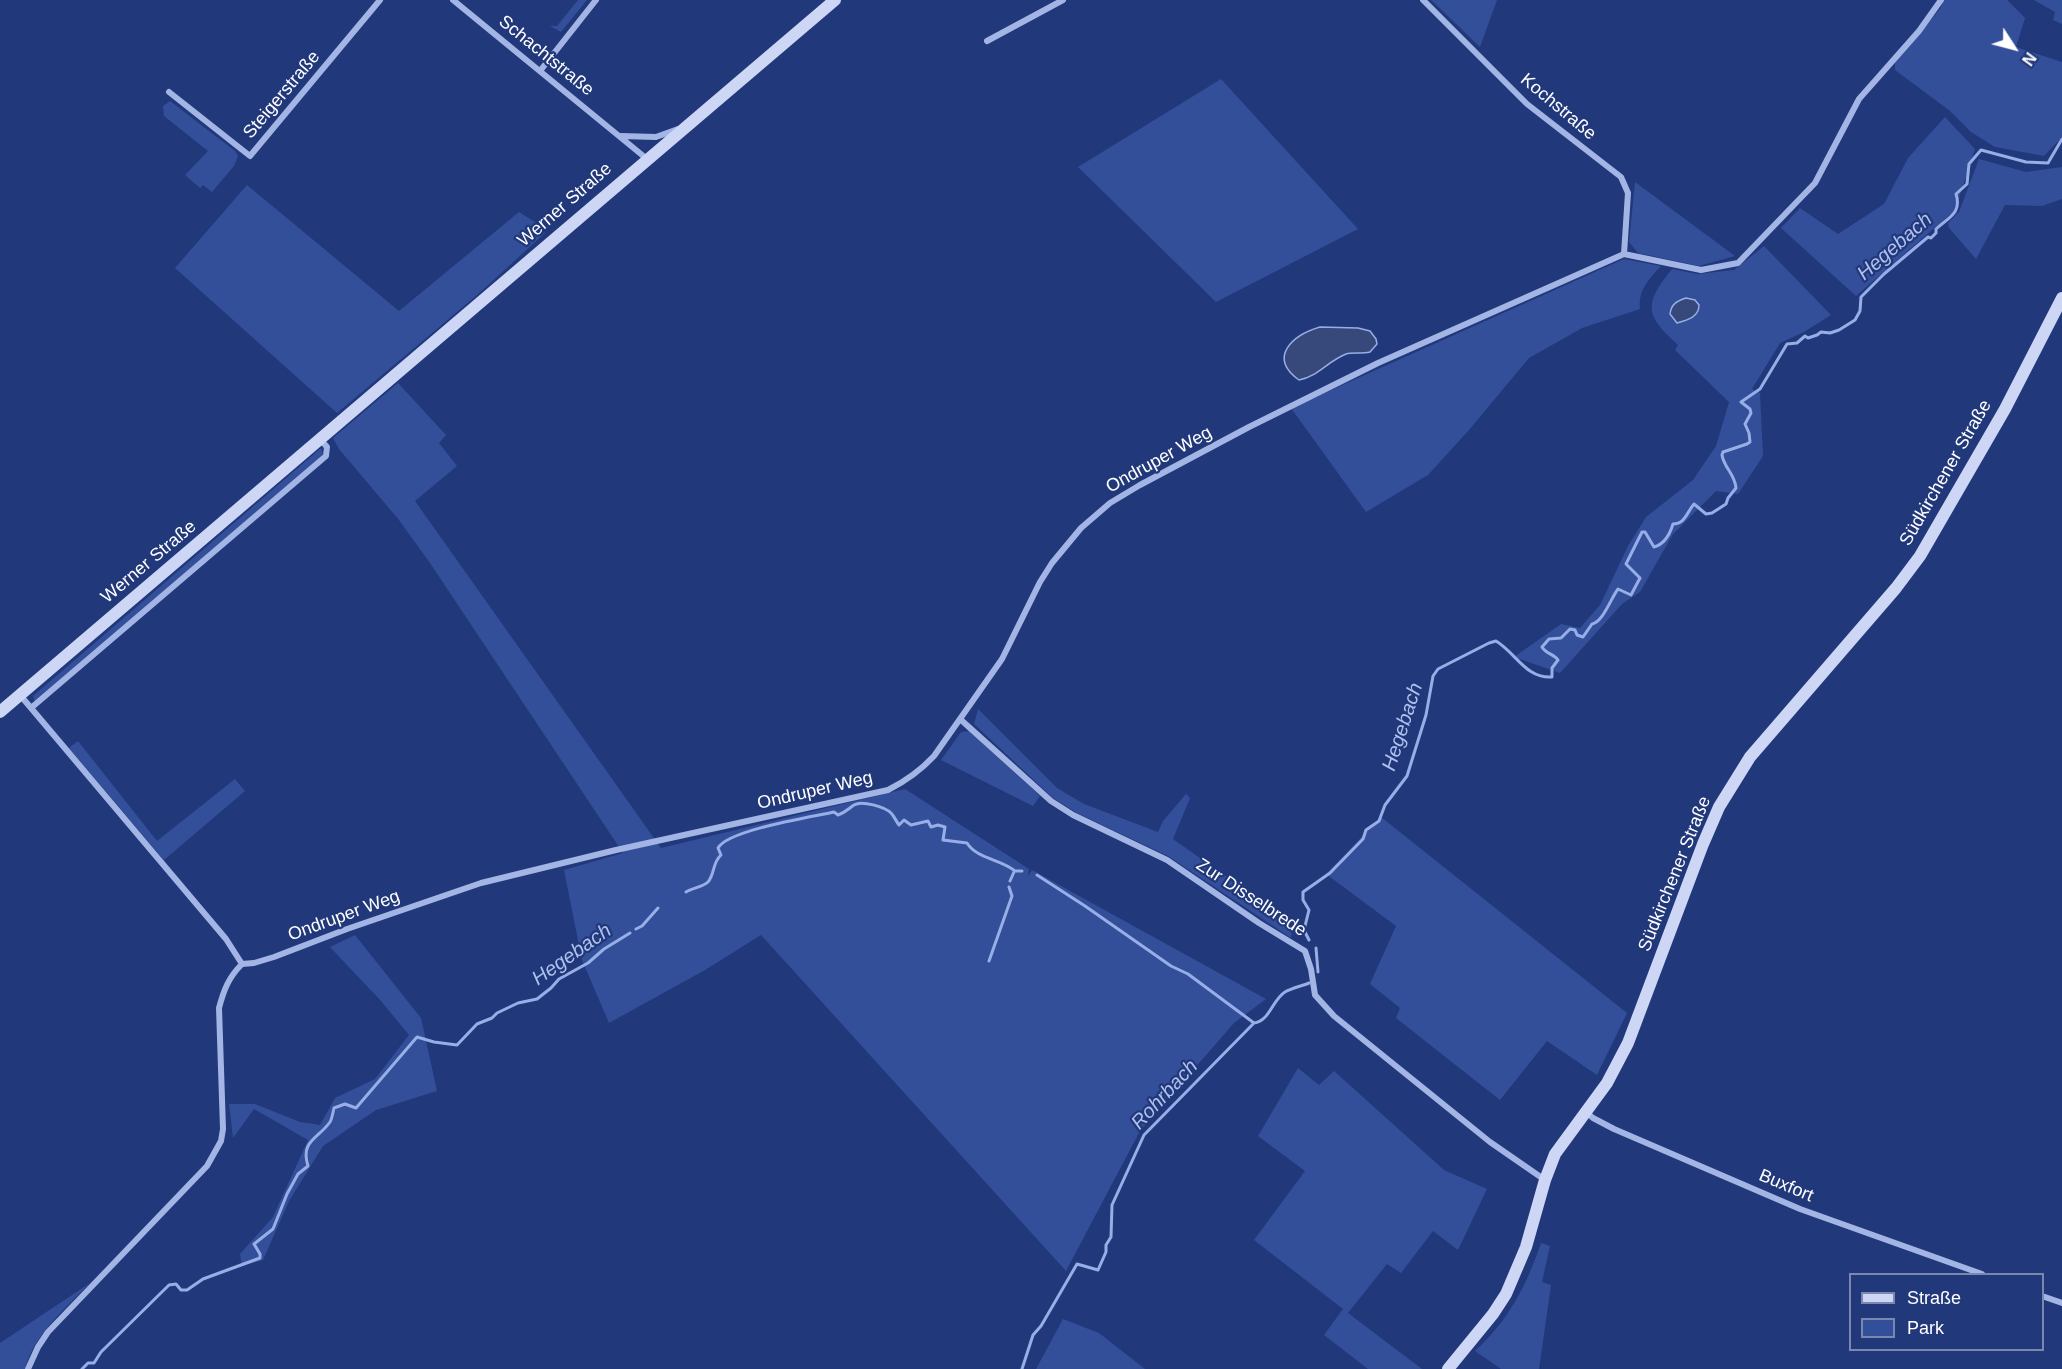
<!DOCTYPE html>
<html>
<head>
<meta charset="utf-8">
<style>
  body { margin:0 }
  #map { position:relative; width:2062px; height:1369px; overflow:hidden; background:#21387b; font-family:Arial,sans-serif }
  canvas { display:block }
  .legend { position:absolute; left:1849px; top:1273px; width:195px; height:78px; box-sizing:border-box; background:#21387b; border:2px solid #7a88b0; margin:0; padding:8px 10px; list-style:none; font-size:18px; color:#fff }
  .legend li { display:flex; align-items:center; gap:12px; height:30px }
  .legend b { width:30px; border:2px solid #7a88b0 }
  .north { position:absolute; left:1984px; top:18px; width:60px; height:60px; -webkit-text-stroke:4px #21387b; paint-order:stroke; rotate:126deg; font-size:16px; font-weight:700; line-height:24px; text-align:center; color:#fff }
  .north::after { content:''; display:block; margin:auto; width:21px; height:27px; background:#fff; clip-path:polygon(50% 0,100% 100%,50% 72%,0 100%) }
</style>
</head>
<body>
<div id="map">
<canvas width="2062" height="1369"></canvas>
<ul class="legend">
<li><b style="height:8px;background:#cdd7f5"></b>Straße</li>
<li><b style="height:16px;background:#344f99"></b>Park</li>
</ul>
<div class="north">N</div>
</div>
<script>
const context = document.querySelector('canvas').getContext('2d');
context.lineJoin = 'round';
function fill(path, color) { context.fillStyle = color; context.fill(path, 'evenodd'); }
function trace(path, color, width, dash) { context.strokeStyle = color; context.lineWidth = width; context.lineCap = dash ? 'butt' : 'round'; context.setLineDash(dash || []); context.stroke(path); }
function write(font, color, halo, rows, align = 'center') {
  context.font = font + ' Arial,sans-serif'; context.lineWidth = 4.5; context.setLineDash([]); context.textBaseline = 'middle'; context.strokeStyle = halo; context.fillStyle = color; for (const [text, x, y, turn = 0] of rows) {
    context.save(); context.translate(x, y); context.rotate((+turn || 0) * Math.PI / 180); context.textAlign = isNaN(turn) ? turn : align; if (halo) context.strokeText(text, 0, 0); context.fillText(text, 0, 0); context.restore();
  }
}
fill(new Path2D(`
  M578,0h9l-26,32 -11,-6h7z
  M1431,0h66l-17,47z
  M1944,0h63l18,18 -9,29 46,15v75l-18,19 -49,-9 -24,-15 -21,-21 -55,-41v-8l45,-53z
  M2034,0h28v24l-9,-4 2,-8z
  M1221,79l137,150 -142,73 -138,-135z
  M170,101l65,50 3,5 -4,10 -22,26 -9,-7 -3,3 -15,-13 23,-24 -44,-35 -1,-10z
  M1945,117l30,32 -20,61 -99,86 -75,-68 19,-20 38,26 46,-30 24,-46z
  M1979,159l47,13 36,-5v32l-20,7 -37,-1 -29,54 -27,-31 -1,-5 11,-11z
  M1635,182l100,74 -36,10 -61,-13 -9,-11z
  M247,185l152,126 120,-99 19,12 7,9 -69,63 -139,117 -162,-145z
  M1764,246l67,69 -27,17 -24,11 -28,46 8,4 3,63 -25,38 -22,-3 -43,43 -33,58 -18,12 -62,69 -46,-16 47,-33 19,4 20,-23 28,-59 18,-29 47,-37 23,-34 13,-44 -54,-52 3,-5c-33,-30 -35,-40 -6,-76l25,5 37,-4z
  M1624,259l37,7c-12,13 -23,24 -21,43l-58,19 -53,30 -60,72 -41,45 -62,37 -75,-104z
  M398,383l48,52 -7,8 18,23 -42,35 246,347 244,-59 124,80 -1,7 4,-6 234,129 -32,24 -94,108 -74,140 -305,-336 -56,35 -96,53 -27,-63 -18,-90 59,-17 -193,-290 -31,-43 -60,-71 -6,-11z
  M321,448l2,5 -2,4 -286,245 -2,-6z
  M978,709l79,79 27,16 74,28 5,-11 23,-27 4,4 -17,41 120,85 -2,14 -123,-82 -91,-43 -24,-15 -79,-74z
  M970,731l70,65 -7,10 -92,-46 20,-28z
  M78,741l79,100 78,-62 10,12 -81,69 -95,-112z
  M1381,817l246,196 -30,62 -50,-34 -47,59 -104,-82 4,-10 -30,-24 26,-58 -70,-52z
  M355,935l66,83 16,73 -61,19 -53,36 -34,55 -26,59 -21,6 -2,-12 33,-37 35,-77 -54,-31 -21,29 -4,-34h26l45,18 20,3 15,-27 40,-19 34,-44 -28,-34 -51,-54z
  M1298,1068l21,17 15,-14 110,99 43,19 -29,61 -25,-19 -32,42 -14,-9 -39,49 74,56h-54l-44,-34 19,-26 -89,-69 51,-69 -47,-35z
  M1541,1243l9,3 -8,36 9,3 -12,84h-38l-26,-18c34,-31 51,-65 66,-108z
  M90,1283c-25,26 -56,51 -65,86h-25v-26z
  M1063,1319l36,14 46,36h-109z`), '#344f99');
const water = new Path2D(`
  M1686,298l9,2 4,5c0,12 -11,15 -22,18l-7,-9c1,-10 7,-13 16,-16z
  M1320,327l38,1 12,3 6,8 1,5 -7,8c-8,2 -18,0 -24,2 -18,7 -29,23 -47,26 -32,-23 -6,-45 21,-53z`);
fill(water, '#37497a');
trace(water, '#97aee7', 1.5);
trace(new Path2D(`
  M1037,875l48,31 86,60 17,8 66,49c16,-2 18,-23 31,-31 7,-4 17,-6 24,-9
  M1010,881l4,-9
  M686,892c6,-4 17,-5 22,-10 7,-8 4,-19 13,-27l-3,-7c10,-18 93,-31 116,-36l4,3c8,-3 10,-6 16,-10 8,-5 31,2 37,8 3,3 5,8 8,12l5,-5 7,5 17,-4 3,6 7,-2 7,2 -2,13 24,3c10,16 34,16 48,28h7
  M636,929l6,-3 16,-18
  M1309,940l-5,-10 5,-20 -6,-10v-8l27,-19 33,-34 3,-9 13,-9 6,-16 22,-29 19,-61 7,-39 5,-7 51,-26 7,-2c20,12 30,38 56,36v-9l6,-8c-4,-6 -12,-6 -16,-13l7,-8 12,-1 9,-9 5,1 2,5 6,2 9,-13c11,-2 19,-26 26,-35l13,6 9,-17 -14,-14 16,-32h3l9,15c11,-3 16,-13 19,-23 12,0 14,-12 21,-20l12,10 6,-1 14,-9 2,-6 8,-10c-1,-14 -12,-20 -14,-33l1,-3 24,-8 3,-2 -1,-9 -4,-9 6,-11 -1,-4 -9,-7 19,-13 27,-45 10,-1 8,-7 3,2 9,-3 4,-3 9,1 9,-3 16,-10 5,-9 1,-14 23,-23 44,-37 3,1 5,-5v-4c13,-12 26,-16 20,-35l11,-10 2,-20 12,-14 45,12 22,1 14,-24
  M1316,948l2,24
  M989,961l23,-65 -3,-9
  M82,1369l6,-6h6l7,-11 68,-67 7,-1 5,6h6l16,-11 57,-21v-4l-6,-10 19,-15 14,-35 11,-20 10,-8c-8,-25 10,-27 22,-44 2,-3 3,-10 4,-14l11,-4 11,4 61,-71 17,5 23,3 20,-21 15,-6 5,-5 21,-10 19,-4 14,-11 8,-9 29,-16 16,-14 26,-16
  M1022,1369l11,-34 8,-9 36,-62 21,6 8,-18v-7l5,-8 1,-32 32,-70 110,-112`), '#97aee7', 3);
trace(new Path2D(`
  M453,0l194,159
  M1423,0l104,104 94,73 7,16 -4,61
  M987,41l76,-41
  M540,71l56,-71
  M169,92l81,64 130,-156
  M621,136l35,1 22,-8
  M20,695l206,244 16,25
  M31,708l295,-252 1,-9 -7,-8
  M960,719l91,82 22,14 94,45 92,63 46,28 6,18 4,26 19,21 156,126 55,38
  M1586,1112l7,6 21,11 186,80 182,65
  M2042,1296l20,7
  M28,1369l10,-22 10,-15 159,-166 14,-25 2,-12 -4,-121c5,-19 10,-31 23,-44l12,-1 20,-6 73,-28 134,-46 135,-33 272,-60c18,-9 32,-19 46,-34l68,-97 38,-77 12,-19 29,-35 29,-25 30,-18 109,-58 129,-64 246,-109 77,16 37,-7 77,-80 44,-84 60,-68 22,-31`), '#a3b5e5', 6);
trace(new Path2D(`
  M0,712l835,-712
  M1448,1369l45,-55 13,-20 20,-47 19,-67 10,-26 52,-71 21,-40 75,-199 16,-37 31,-50 146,-169 24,-32 85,-147 57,-111`), '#cdd7f5', 12);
write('18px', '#fff', '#21387b', [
  ["Schachtstraße",546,56,39],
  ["Steigerstraße",282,95,-50],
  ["Kochstraße",1558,107,40],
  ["Werner Straße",565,205,-41],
  ["Ondruper Weg",1159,460,-29],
  ["Südkirchener Straße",1946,473,-60],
  ["Werner Straße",149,562,-40],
  ["Ondruper Weg",815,791,-13],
  ["Südkirchener Straße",1675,874,-68],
  ["Zur Disselbrede",1251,898,33],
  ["Ondruper Weg",344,916,-20],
  ["Buxfort",1786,1186,23]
]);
write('italic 20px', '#aec0ed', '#21387b', [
  ["Hegebach",1895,247,-41],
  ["Hegebach",1403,727,-72],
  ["Hegebach",572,955,-35],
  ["Rohrbach",1165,1095,-47]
]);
</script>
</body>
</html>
